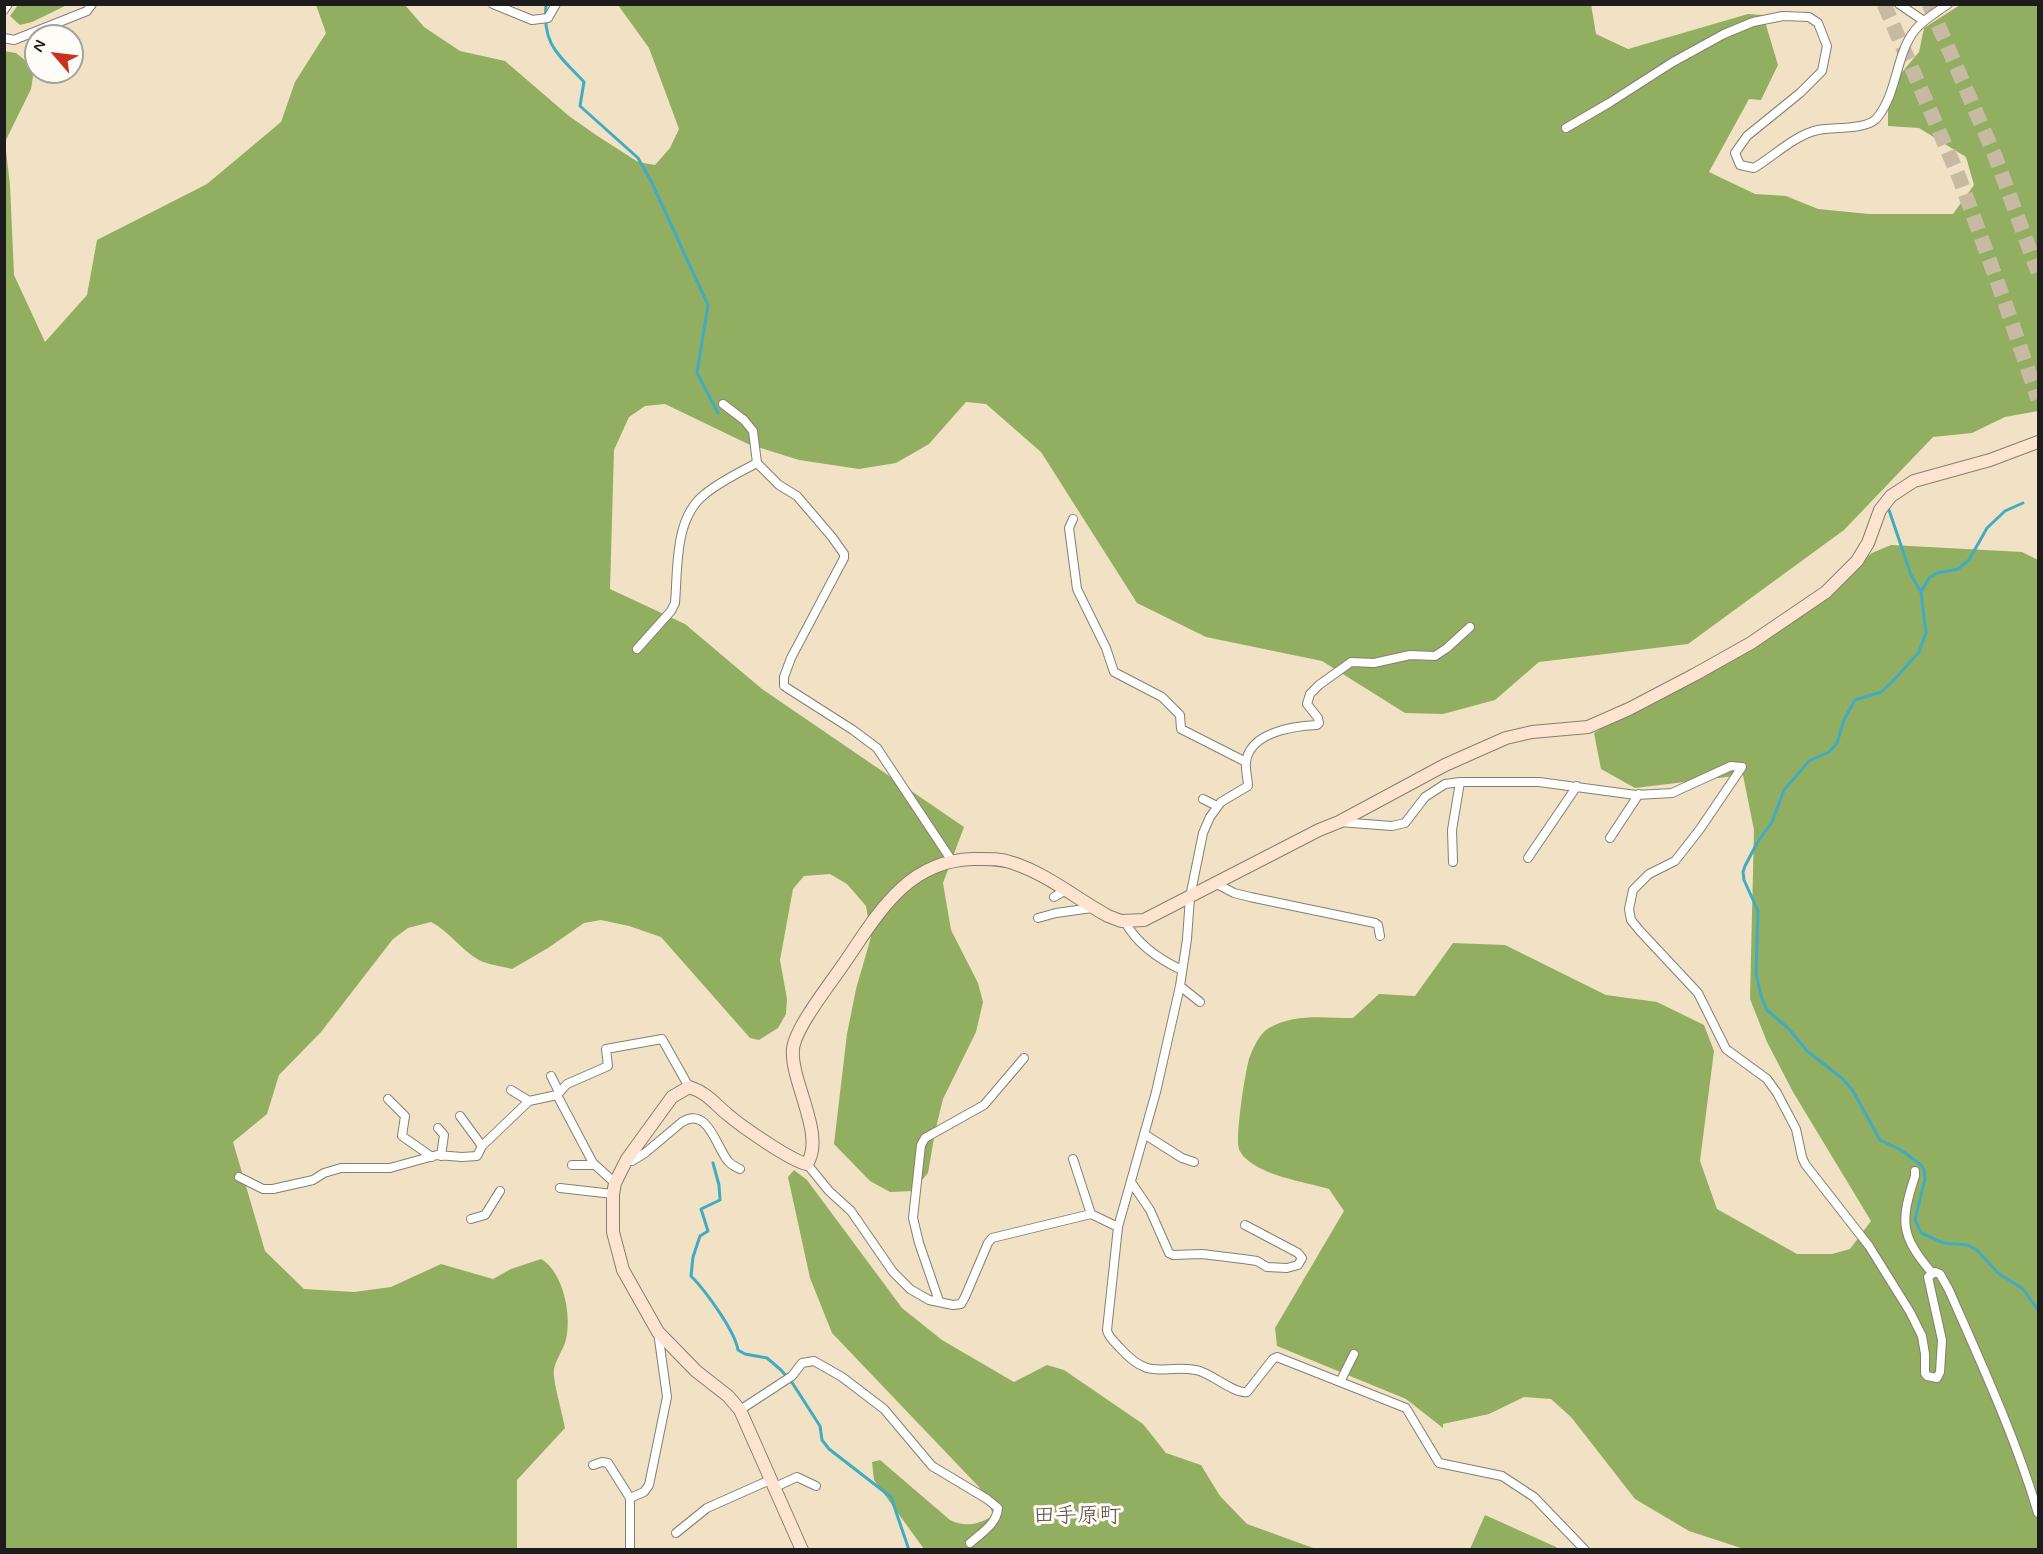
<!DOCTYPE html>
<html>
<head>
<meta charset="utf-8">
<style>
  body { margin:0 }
  #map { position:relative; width:2043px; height:1554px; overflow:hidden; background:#f1e2c5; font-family:Mynerve,sans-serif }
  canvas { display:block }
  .frame { position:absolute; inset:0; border:6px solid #1c1c1c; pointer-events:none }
  .north { position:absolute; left:24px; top:24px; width:60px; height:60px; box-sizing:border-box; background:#fdfcf7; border:2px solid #a3a29f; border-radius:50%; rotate:298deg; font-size:16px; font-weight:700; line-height:24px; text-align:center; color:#1c1c1c }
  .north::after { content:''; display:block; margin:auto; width:21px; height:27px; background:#c8321e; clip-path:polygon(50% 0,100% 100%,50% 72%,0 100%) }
</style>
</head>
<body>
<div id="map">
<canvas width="2043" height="1554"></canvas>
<div class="frame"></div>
<div class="north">N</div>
</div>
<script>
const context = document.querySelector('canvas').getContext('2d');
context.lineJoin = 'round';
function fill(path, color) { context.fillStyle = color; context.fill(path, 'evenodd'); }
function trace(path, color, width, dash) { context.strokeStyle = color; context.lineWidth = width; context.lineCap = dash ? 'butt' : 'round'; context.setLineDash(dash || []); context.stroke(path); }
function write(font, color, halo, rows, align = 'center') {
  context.font = font + ' Mynerve,"Klee One",sans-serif'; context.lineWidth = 6; context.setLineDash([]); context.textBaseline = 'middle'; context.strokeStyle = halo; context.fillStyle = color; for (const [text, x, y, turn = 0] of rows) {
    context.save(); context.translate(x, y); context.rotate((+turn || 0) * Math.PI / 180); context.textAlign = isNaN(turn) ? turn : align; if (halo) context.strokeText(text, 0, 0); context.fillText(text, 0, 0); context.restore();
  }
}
fill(new Path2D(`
  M1591,4l5,30 32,15 120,-35 15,1 15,50 -17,35 -12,-1 -40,73 46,22 31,2 32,13 51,5h84l21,-29 -8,-28 -47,-29 -31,-2v-37l31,-37 5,-24 36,-23h78v406l-33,6 -33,16 -39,4 -89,93 -156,114 -149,18 -44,38 -52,14 -38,-1 -83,-52 -116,-24 -69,-34 -96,-151 -55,-48 -20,-2 -37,42 -33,19 -37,6 -60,-9 -51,-16 -83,-40 -20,2 -16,11 -15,33 -4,139 75,35 77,65 202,138 -21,56 8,47 27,53 5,19 -7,30 -33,67 -8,33 -7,41 -15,18 -23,1 -20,-11 -36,-37 13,-110 9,-45 15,-52 -5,-31 -19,-22 -17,-10 -26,2 -11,13 -13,71 7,39 -1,15 -8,14 -19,12 -9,-2 -89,-101 -32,-11 -28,-6 -17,3 -36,25 -36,21c-10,-3 -24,-4 -33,-9 -18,-10 -29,-28 -48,-38l-23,6 -15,11 -72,93 -42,43 -12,39 -34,28 32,109 39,38 50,3 37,-5 50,-23 52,15 18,-10 30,-10c23,13 32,60 24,84 -3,8 -9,17 -11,26 -2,10 9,46 11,59l-48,52v69h-512l-1,-1498 12,2 15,12 2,11 -2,13 -26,53 5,43 4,90 31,67 42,-47 10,-55 110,-56 74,-62 14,-40 31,-49 -10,-28h89l19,22 36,24 45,10 64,55 27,19 42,27 17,3 15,-17 9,-19 -30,-81 -31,-43z
  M18,5v-1l49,1 -35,17 -12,3 -10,-9z
  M1891,545l131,7 16,8v989h-294l-55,-18 -54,-32 -64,-82 -20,-18 -27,-2 -35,17 -46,10v4l-37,-29 -129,-53 -2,-18 69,-117 -15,-22c-27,-8 -64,-12 -85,-32 0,0 -5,-7 -5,-8 -4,-12 6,-76 10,-90 4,-11 10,-25 20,-31 26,-15 55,-10 84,-10l26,-24 36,2 38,-53 52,2 101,50 51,7 47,23 10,26 -14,110 17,48 80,45h35l18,-5 21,-28 -78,-129 -26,-50 -17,-43 4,-169 -11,-55 -108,13 -34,-19 -7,-36 205,-120 73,-60z
  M794,1170l13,10 95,128 40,32 72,42 33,-17 17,5 79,54 23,29 35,12 19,31 27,28 69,25h-392l-50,-69 -2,-18 8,-2 70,60c16,8 30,4 44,-5l-15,-28 -147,-154 -22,-55 -22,-101z
  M1485,1515l71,32 2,2h-88z`), '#92ae60');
trace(new Path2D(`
  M546,4c-4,41 12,50 38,78l-4,24 58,52 13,23 57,124 -11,68 21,40
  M1889,510l22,65 10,17 5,41 -7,19 -27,30 -11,10 -26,8 -11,20 -7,23 -8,9 -20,9 -25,29 -12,32 -15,21 -12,23 -2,6 1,8 14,31 -2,63 6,25 5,11 22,19 18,22 36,28 10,12 27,49 21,10 20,15 3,5 1,9 -10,40 6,14 23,10 23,2 10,5 21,23 25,16 15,21
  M1921,592l8,-14 8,-5 21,-4 11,-9 18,-32 18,-17 18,-8
  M713,1163l6,22 1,15 -19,9 7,22 -8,5 -7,21 -2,19c14,14 44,55 47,74l7,4 22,4 14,12 12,14 27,42 2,14 7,9 62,48 18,53`), '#41acc1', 3);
trace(new Path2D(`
  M1884,4l75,173 45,123 34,99
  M1929,4l66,152 43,116`), '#c6baa3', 15, [15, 8]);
const street = new Path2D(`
  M493,4l39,16 16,-2 8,-14
  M1899,4l25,17
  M4,10l4,-6
  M4,38l10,2 73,-29 5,-7
  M1566,128l43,-25 64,-41 51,-28 29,-12 30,-6 26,1 9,6 9,23 -5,25 -22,22 -53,43 -12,17 5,12 14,3c20,-12 41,-33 64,-38 15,-3 47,0 58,-11 22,-25 19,-64 39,-89 9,-11 22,-18 33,-26
  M723,404l21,16 9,11 4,32 22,22 18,11 35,41 12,17v4l-53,100 -7,19v9l69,44 24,18 75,113
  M1073,519l-4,9 8,61 29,59 8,24 48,25 18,18 1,14 65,33
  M1470,627l-23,21 -12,8 -25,-1 -36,8 -23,-1 -32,23 -9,9 -3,10 11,14 1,5 -2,2c-23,1 -67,7 -71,37 -1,7 2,17 2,24l-27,16 -11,15 -7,16 -13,64 -3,42 -7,47 -24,106 -38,135 -11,103c1,7 8,12 13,18 31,34 40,16 76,22 16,3 37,24 51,22l26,-33 4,-2 129,51 33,55 63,13 32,21 51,53
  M637,649l34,-38 4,-8c3,-35 -1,-85 30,-109 16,-13 35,-22 52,-31
  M1203,799l14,7
  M1339,822l53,4 13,-3 20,-26 20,-13 15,-2h79l97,13 36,-2 59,-27 11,1 -42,62 -25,32 -26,13 -16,16 -4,19 2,11 9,11 58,62 28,56 41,30 10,14 19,36 6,28 3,7 64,82 41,66 12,24 3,18v19l2,3 10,2 3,-6 2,-32 -14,-63 7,-5 5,2 9,16c32,73 66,146 89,223
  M1610,838l29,-44
  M1528,858l49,-72
  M1453,862l-1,-32 8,-48
  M1217,884l17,9 16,4 125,26 3,2 2,11
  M1054,897l10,-6
  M1038,918l18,-5 36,-5
  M1125,922c13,23 33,37 57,48
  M1180,986l20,16
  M551,1076l8,16
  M511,1090l18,11
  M557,1095l10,-11 41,-18 -2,-17 56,-10 27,48
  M388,1099l17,17 -3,20 30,21
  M460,1116l22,30
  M438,1128l6,7 -3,21
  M1144,1134l38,24 12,4
  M627,1159l5,2 13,-8 37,-31c26,-16 34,25 46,39 3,4 8,6 12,8
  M1073,1159l18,55
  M807,1164l22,27 22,20 42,61 17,17 19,11 24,5 8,-1 4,-7 23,-54 4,-5 99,-24 27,13
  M572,1165h23
  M1915,1171v5c-15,46 -15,59 17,97
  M239,1177l24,12h10l40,-9 11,-7 17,-5h49l47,-13 25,2 15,-1 5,-10 47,-45 28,-6 36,68 22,20
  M1131,1182l19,28 19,43 4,2 29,-1 41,5 14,2 10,6 20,1 11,-3 4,-7 -4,-5 -53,-28
  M560,1188l53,6
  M471,1219l14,-4 15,-24
  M939,1301l-20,-58 -6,-25 8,-73 4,-7 59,-33 40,-47
  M1340,1382l14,-28
  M740,1410l52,-34 10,-13 12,-2 28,16 42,32 48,57 55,33 11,9c-1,16 -17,25 -28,35
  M593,1465l9,-3 6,1 22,35
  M773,1488l24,-11 19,9
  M676,1533l31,-25 63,-28
  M630,1550v-52l14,-6 5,-7 18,-88 -9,-65`);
const secondary = new Path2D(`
  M802,1550l-62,-140 -12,-14 -32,-25 -38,-39 -35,-62 -10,-38v-38l2,-11 12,-24 45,-62 17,-10c17,5 25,16 38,27 14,12 64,47 80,50 19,-29 -17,-83 -14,-115 2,-22 41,-70 54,-90 32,-47 61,-98 125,-100 14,0 28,-1 41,4 34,11 64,36 95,53l13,5 23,-1 175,-90 20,-8 106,-57 61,-27 26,-6 56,-5 41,-18 65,-34 57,-32 75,-51 31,-31 11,-18 12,-33 11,-14 23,-15 76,-21 48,-18`);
trace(street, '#867f70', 10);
trace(secondary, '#867f70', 14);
trace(street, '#fff', 8);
trace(secondary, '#fde4d1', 12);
write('22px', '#614d4b', '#fdfcf7', [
  ["田手原町",1077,1517]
]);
</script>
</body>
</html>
